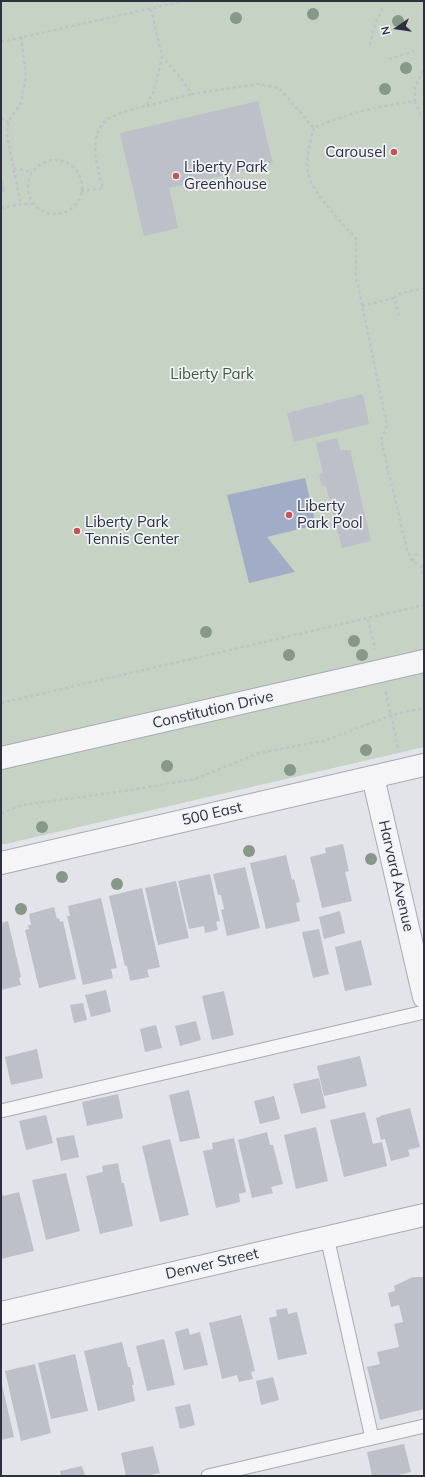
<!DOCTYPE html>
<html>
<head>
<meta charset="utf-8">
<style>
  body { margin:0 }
  #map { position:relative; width:425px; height:1477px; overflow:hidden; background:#e2e4e9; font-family:Mulish,sans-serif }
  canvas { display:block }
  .frame { position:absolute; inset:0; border:2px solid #2c3040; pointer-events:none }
  .north { position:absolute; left:377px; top:8px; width:40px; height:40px; -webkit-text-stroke:3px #f2f3f7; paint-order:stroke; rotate:257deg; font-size:11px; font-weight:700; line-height:16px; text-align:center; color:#2c3040 }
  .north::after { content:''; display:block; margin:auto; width:14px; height:18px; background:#2c3040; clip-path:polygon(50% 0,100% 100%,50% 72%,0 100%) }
</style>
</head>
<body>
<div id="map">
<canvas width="425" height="1477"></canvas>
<div class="frame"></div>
<div class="north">N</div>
</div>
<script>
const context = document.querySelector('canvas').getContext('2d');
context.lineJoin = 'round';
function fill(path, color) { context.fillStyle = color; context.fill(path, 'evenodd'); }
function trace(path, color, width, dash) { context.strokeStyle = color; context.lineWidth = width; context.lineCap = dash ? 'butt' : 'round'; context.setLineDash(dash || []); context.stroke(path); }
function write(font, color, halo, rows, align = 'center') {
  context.font = font + ' Mulish,sans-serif'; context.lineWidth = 3.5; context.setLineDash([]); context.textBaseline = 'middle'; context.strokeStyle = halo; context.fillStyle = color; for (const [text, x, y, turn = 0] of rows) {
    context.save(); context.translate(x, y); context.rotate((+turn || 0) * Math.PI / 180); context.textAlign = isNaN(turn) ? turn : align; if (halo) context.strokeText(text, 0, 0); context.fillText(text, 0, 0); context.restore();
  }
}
fill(new Path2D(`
  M1,1h423v746l-423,98z`), '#c5d2c4');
fill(new Path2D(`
  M305,478l11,47 -49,12 28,35 -46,11 -22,-88z`), '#a1adc6');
fill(new Path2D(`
  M258,101l15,63 -104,24 9,40 -34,8 -24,-103z
  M1,175l4,16 -4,1z
  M363,394l6,30 -75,18 -7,-29z
  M337,438l3,12h10l21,91 -29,7 -16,-62h-4l-3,-12 4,-1 -7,-30z
  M343,844l6,27 -4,1 7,29 -30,7 -12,-51 16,-4 -1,-5z
  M286,855l6,25 2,-1 6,23 -4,1 4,18 -34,8 -16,-66z
  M245,867l15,61 -33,8 -6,-26 3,-1 -3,-14h-3l-5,-21z
  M210,874l10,47 -4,1 2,8 -13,3 -1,-7 -15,3 -11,-48z
  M176,881l13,57 -31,7 -13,-57z
  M142,888l18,79 -13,3 2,7 -19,4 -3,-15h-2l-16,-70z
  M101,898l16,70 -6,1 2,9 -30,7 -16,-69h3l-2,-10z
  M54,907l3,12 2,-1 1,4 3,-1 13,58 -37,9 -14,-58 4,-1 -1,-4h3l-2,-11z
  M340,911l5,22 -21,6 -5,-22z
  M8,921l13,56 -2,1 2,7 -20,5v-67z
  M319,929l10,45 -16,4 -11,-46z
  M361,940l11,45 -27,6 -10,-44z
  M106,990l5,22 -20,5 -6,-22z
  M224,991l10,44 -22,5 -10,-44z
  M83,1003l4,17 -13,3 -4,-18z
  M196,1021l5,19 -21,6 -5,-20z
  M156,1025l6,23 -17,4 -5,-23z
  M37,1049l6,29 -32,7 -6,-28z
  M360,1056l7,30 -43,10 -7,-30z
  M319,1078l7,30 -25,6 -8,-30z
  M189,1090l11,48 -20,4 -11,-47z
  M118,1094l5,24 -36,8 -5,-24z
  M274,1096l6,23 -20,5 -6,-23z
  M410,1108l10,39 -12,3 2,6 -19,5 -6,-22 -4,1 -5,-22 4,-1v-1z
  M365,1112l8,32 9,-2 5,24 -43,11 -14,-57z
  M46,1115l7,28 -27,7 -7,-29z
  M316,1127l12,54 -32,8 -12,-54z
  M267,1132l3,13h3l10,39 -12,3 2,6 -21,5 -14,-58z
  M74,1135l5,22 -18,4 -5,-23z
  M234,1138l12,54 -7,2 1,8 -24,6 -13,-57 10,-2 -1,-6z
  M170,1139l19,76 -29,7 -18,-76z
  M118,1163l4,20h2l9,43 -33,8 -14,-58 17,-4 -1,-6z
  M66,1173l14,58 -34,9 -14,-60z
  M1,1188l2,8 16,-4 15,59 -33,8z
  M413,1277h11v132l-44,11 -13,-53 13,-3 -3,-12 22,-5 -5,-23 9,-2 -4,-17 -8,2 -3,-14 7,-2 -1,-5z
  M287,1308l1,6 9,-2 10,42 -29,6 -9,-42 8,-2 -1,-6z
  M241,1315l14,56 -4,1 2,7 -14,3 -2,-7 -15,4 -13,-56z
  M188,1328l2,7 10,-3 8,33 -24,5 -9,-38z
  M164,1339l11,46 -28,6 -11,-45z
  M122,1342l6,25h2l4,18h-2l3,16 -37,10 -14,-60z
  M75,1354l13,57 -37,8 -13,-56z
  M35,1364l16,69 -30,8 -16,-70z
  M273,1377l6,23 -18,5 -5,-24z
  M1,1380l13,57 -13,3z
  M190,1404l5,21 -15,4 -5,-22z
  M404,1444l7,28 -17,4h-22l-5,-24z
  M153,1446l7,27 -14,3h-20l-5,-23z
  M82,1466l3,10h-24l-1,-5z`), '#bdbfc9');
const service = new Path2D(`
  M1,1111l423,-99
  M327,1237l45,201
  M208,1476l216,-50`);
const minor = new Path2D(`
  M1,758l423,-97
  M373,777l51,220
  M1,1313l423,-98`);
const tertiary = new Path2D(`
  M1,863l423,-98`);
trace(service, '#a8aab3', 15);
trace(minor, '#a8aab3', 24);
trace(tertiary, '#a8aab3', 24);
trace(new Path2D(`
  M151,9l11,47 19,22 11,16 65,-10 22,4 35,40c33,-15 66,-22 101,-27v-14l9,-18
  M21,37l5,40 -5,26 -13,19 -1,15 14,67
  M1,42l183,-41
  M370,45l5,-22 9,-17
  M389,59l29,-9
  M415,101l5,13 4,3
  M147,106l45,-12
  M1,118l7,4
  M314,128c-4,15 -10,33 -5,49 5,18 35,47 47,62v37l31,150 -6,14 26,109 5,12 9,5 3,13
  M28 187a27 27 0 1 1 54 0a27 27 0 1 1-54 0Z
  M14,168l18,4
  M81,191l22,-3c-6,-21 -17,-57 7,-70 11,-6 24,-9 36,-12l8,-15 8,-34
  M1,208l20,-4h13
  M394,298l4,-4 26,-6
  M362,306l32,-8 6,20
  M412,561l7,-10
  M368,619l7,30
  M386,692l12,56
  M1,703l423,-98
  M1,813l22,-8 108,-15 64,-11 64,-26 68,-13 64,-25 33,-7`), '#c1c2c8', 2.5, [3, 3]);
trace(service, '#f5f5f8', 13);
trace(minor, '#f5f5f8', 22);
trace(tertiary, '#f5f5f8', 22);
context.fillStyle = '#869889';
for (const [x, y] of [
  [313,14],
  [236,18],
  [398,21],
  [406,68],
  [385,89],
  [206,632],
  [354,641],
  [289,655],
  [362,655],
  [366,750],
  [167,766],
  [290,770],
  [42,827],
  [249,851],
  [371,859],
  [62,877],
  [117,884],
  [21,909]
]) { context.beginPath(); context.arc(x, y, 6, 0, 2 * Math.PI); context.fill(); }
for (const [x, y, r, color] of [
  [394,152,4,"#c35553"],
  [176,176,4,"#c35553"],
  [289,515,4,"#c35553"],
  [77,531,4,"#c35553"]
]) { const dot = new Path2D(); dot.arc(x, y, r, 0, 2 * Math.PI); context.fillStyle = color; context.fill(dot); trace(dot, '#f2f3f7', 1.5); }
write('15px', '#2c3040', '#f2f3f7', [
  ["Carousel",386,152,"right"],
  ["Liberty Park",184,167],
  ["Greenhouse",184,184],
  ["Liberty",297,506],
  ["Park Pool",297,523],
  ["Liberty Park",85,522],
  ["Tennis Center",85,539]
], 'left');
write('15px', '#3b5a3a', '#f2f3f7', [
  ["Liberty Park",212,374]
]);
write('15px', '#2c3040', '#f2f3f7', [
  ["Constitution Drive",213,710,-13],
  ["500 East",212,814,-13],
  ["Harvard Avenue",396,876,77],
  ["Denver Street",212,1264,-13]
]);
</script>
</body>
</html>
